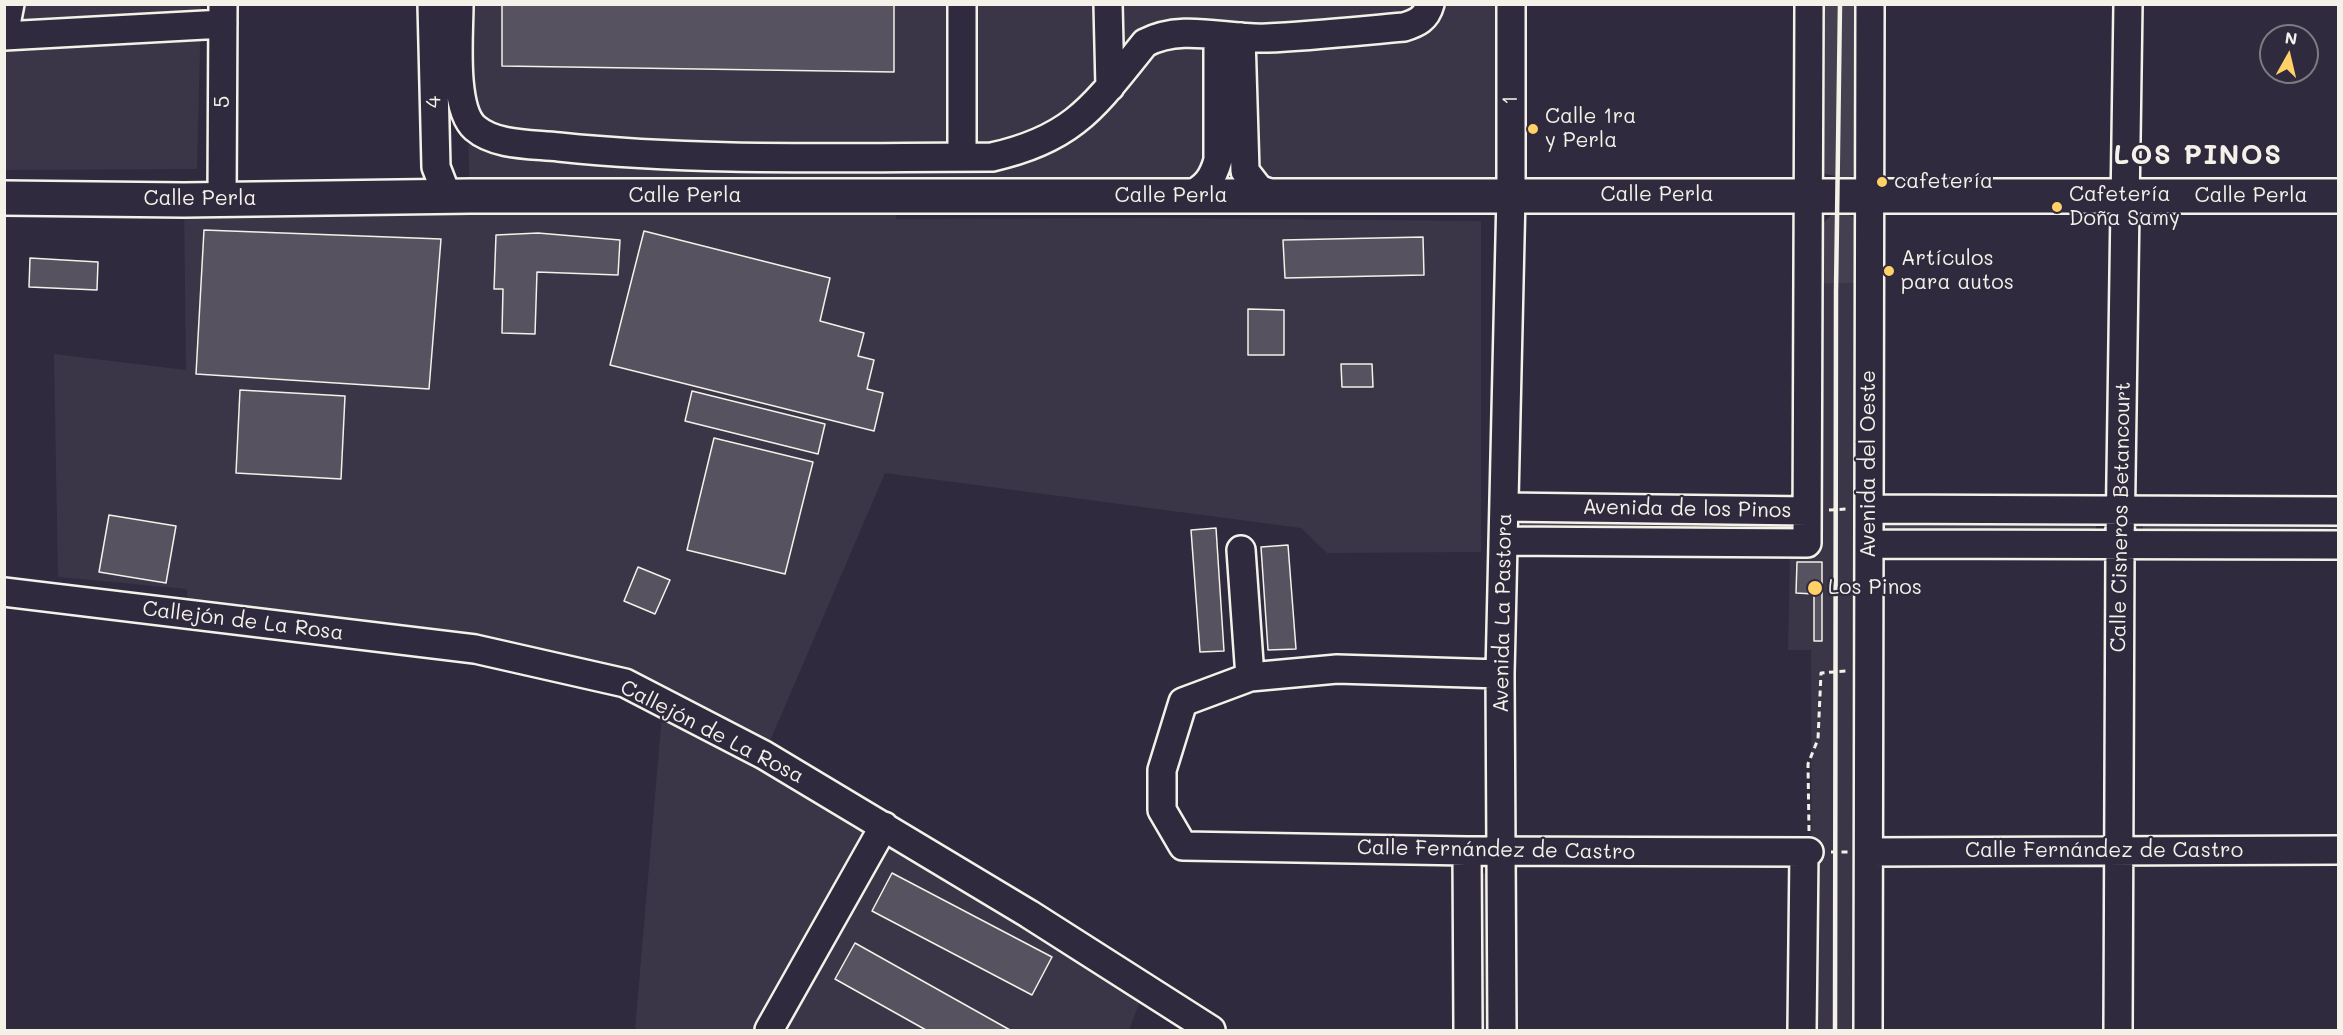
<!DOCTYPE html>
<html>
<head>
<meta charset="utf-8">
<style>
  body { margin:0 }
  #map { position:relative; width:2343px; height:1035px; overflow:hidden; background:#2f2a3d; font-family:Mali,sans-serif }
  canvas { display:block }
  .frame { position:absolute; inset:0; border:6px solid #f4f1e8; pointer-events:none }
  .north { position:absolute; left:2259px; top:24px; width:60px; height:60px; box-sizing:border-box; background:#2f2a3d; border:2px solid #7e7a81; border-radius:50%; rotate:8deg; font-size:16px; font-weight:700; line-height:24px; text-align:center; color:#f4f1e8 }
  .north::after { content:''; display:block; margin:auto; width:21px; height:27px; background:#ffd166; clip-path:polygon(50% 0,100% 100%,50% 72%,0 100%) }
</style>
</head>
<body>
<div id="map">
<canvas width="2343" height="1035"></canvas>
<div class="frame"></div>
<div class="north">N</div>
</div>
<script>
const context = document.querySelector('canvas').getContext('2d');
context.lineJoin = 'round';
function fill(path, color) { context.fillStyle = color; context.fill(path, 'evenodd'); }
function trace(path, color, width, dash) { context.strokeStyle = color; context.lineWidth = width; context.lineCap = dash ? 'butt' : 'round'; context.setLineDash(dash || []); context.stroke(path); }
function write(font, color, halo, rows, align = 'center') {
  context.font = font + ' Mali,sans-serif'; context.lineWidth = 4.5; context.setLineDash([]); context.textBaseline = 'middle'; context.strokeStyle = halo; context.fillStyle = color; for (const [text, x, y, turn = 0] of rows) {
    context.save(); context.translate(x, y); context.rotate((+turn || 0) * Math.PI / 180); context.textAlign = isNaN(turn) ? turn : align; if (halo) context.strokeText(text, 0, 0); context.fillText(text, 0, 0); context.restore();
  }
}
fill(new Path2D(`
  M4,5h197l-4,164 -192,1z
  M464,5h1046l1,190 -615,1v23l266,-1 319,3v331l-154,1 -26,-25 -416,-55 -121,282 381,233 -16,42h-494l28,-327 -38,-20 -437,-69 -1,-25 -129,-12 -4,-223 132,16 -2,-170 286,-4z
  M1854,283l3,68 -2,679h-43l-1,-380h-23l2,-93 29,-1 -1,-272z`), '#3b3647');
fill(new Path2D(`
  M1817,5h41l-1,124 -4,47 -8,2 -20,-4 -5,-7z
  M1847,214l8,4 -1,65 -36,1 1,-56 12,-13z
  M1521,520l272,3v12l-272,-2z
  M2143,520l195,1v13l-195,-2z
  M1878,521l218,2v12l-218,-2z
  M1478,872l12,3v155h-12z`), '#454050');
const building = new Path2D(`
  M502,4h392v68l-392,-6z
  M204,230l237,9 -12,150 -233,-15z
  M644,231l186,47 -10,43 44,12 -6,23 16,4 -7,29 16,4 -9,38 -264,-66z
  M538,233l82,7 -2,35 -81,-3 -2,62 -33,-1 1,-44h-9l2,-54z
  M1423,237l1,38 -139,3 -2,-38z
  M30,258l68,4 -1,28 -68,-3z
  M1248,309l36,1v45h-36z
  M1341,364h31l1,23h-31z
  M240,390l105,6 -4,83 -105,-6z
  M692,391l133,33 -7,30 -133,-33z
  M714,438l99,24 -28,112 -98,-24z
  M109,515l67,11 -10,57 -67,-11z
  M1216,528l8,123 -24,1 -9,-122z
  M1288,545l8,104 -28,1 -7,-103z
  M1797,562h25v79h-8v-47l-18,-1z
  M638,567l32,13 -15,34 -31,-13z
  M892,873l160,84 -20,38 -160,-84z
  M855,943l155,87h-84l-91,-51z`);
fill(building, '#56525f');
trace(building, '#f4f1e8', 1.5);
const minor = new Path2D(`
  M432,4l4,163 12,31
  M459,4c0,30 -7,104 16,124 21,18 57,16 84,19 143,15 288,10 433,10 82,-18 103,-52 153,-114 38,-20 81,-3 122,-5 45,-2 91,-7 137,-11 13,-4 22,-8 26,-23
  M962,4v153
  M1108,4l2,83
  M4,35l6,-31
  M4,36l219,-12
  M1241,37l4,134 14,18 21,8
  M1188,196c18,-8 25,-18 30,-36v-124
  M222,200l1,-196
  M1505,507l302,4
  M1869,509l469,2
  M1503,541l304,2 2,-539
  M1869,544l469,1
  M1241,550l9,127
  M4,592l471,57 150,34 139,72 265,159 182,116
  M1500,674l-163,-5 -87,8 -67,25 -21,68v40l21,36 284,5 342,1
  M1467,851l1,179
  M1869,852l469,-2
  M769,1030l115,-204
  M1502,1030l-2,-356 11,-479v-191
  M1802,1030l2,-178
  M1868,1030l2,-1026
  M2118,1030l2,-486 8,-540`);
const major = new Path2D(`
  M4,198l180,2 286,-4h1868`);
trace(minor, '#f4f1e8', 32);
trace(major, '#f4f1e8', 38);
trace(new Path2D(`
  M1829,510l18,-1
  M1809,831l-1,-67 10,-25 3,-66 25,-2
  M1831,852h17`), '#f4f1e8', 3, [6, 4.5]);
trace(minor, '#2f2a3d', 27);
trace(major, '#2f2a3d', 33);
trace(new Path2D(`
  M1835,1030l1,-738 4,-288`), '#f4f1e8', 4.5);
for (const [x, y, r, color] of [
  [1533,129,6,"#ffd166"],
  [1882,182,6,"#ffd166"],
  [2057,207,6,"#ffd166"],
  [1889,271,6,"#ffd166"],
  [1815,588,8,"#ffd166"]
]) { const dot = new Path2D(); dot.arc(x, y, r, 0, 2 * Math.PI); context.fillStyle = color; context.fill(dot); trace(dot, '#2f2a3d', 2); }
write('21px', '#f4f1e8', '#2f2a3d', [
  ["1",1511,100,-90],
  ["5",223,102,-90],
  ["4",434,102,-91],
  ["Calle Perla",1657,195],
  ["Calle Perla",685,196],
  ["Calle Perla",1171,196],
  ["Calle Perla",2251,196],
  ["Calle Perla",200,199],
  ["Avenida del Oeste",1869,464,-90],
  ["Avenida de los Pinos",1687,509,1],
  ["Calle Cisneros Betancourt",2121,517,-89],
  ["Avenida La Pastora",1503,613,-89],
  ["Callejón de La Rosa",243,621,7],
  ["Callejón de La Rosa",712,732,27],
  ["Calle Fernández de Castro",1496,850,1],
  ["Calle Fernández de Castro",2104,851]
]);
write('21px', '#f4f1e8', '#2f2a3d', [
  ["Calle 1ra",1545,117],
  ["y Perla",1545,141],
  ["cafetería",1894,182],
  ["Cafetería",2069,195],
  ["Doña Samy",2069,219],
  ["Artículos",1901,259],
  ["para autos",1901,283],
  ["Los Pinos",1828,588]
], 'left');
context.letterSpacing = '1.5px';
write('bold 27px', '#f4f1e8', '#2f2a3d', [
  ["LOS PINOS",2198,156]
]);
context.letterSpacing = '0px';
</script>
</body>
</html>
